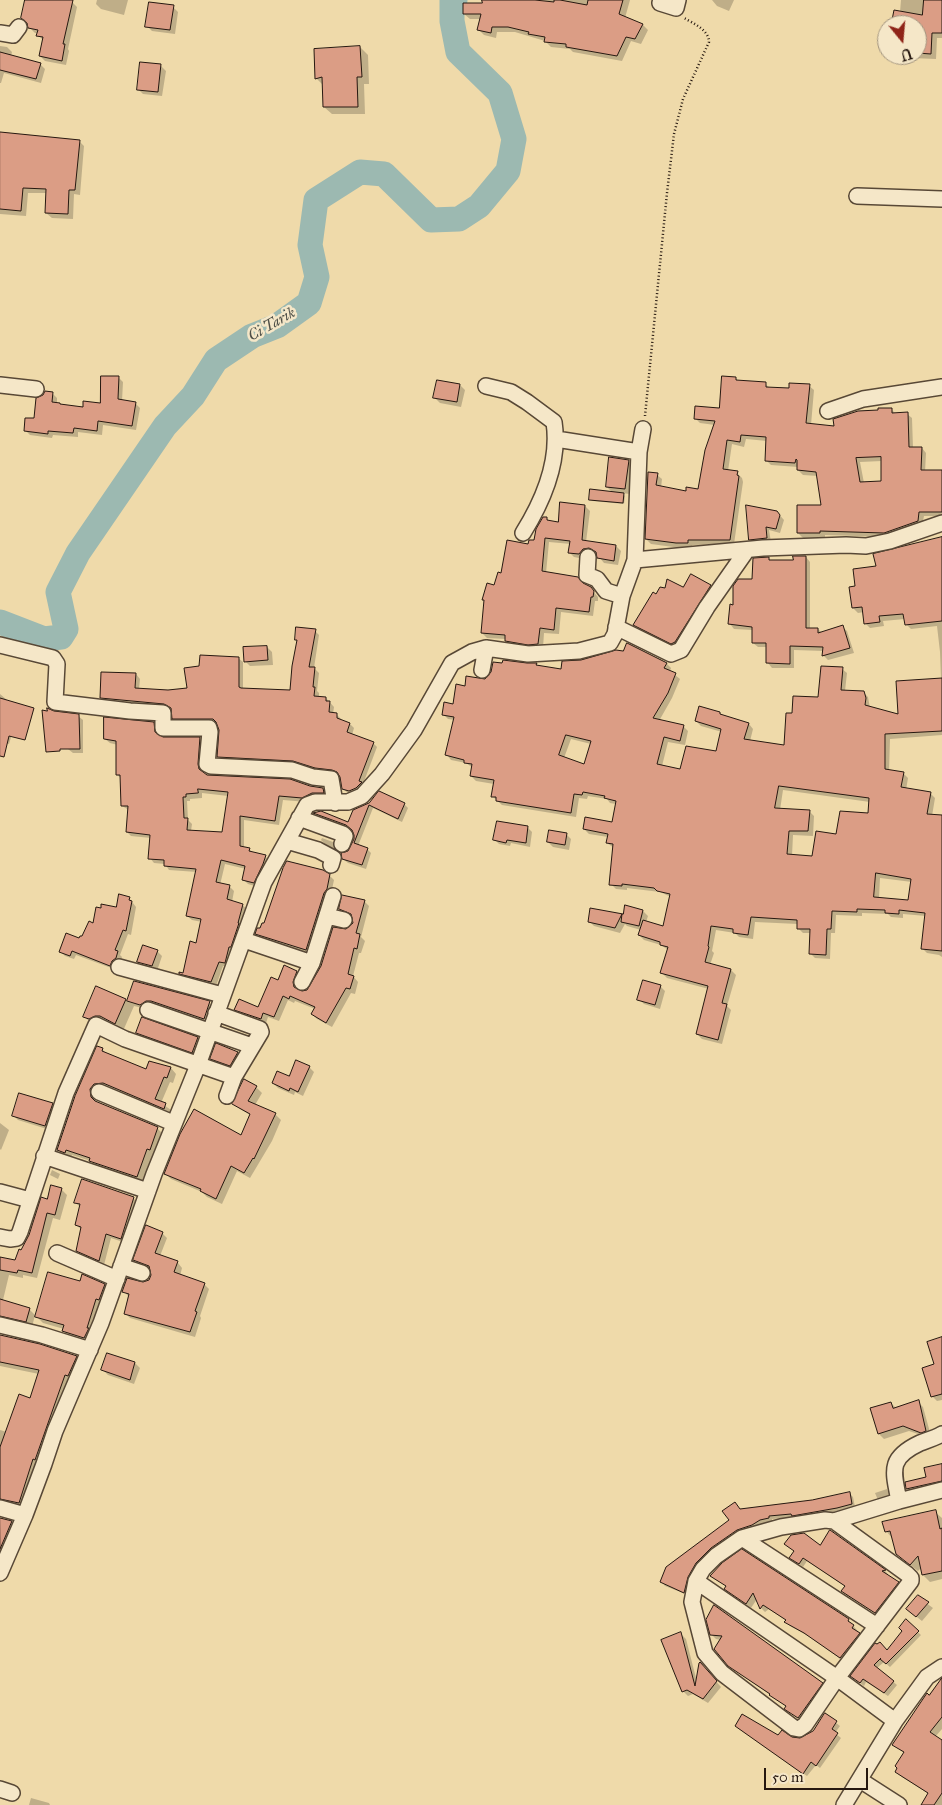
<!DOCTYPE html>
<html>
<head>
<meta charset="utf-8">
<style>
  body { margin:0 }
  #map { position:relative; width:942px; height:1805px; overflow:hidden; background:#efdaaa; font-family:"IM FELL Great Primer",serif }
  canvas { display:block }
  .north { position:absolute; left:877px; top:15px; width:50px; height:50px; box-sizing:border-box; background:#f5e7c8; border:1px solid #a2947e; border-radius:50%; rotate:163deg; font-size:14px; font-weight:700; line-height:20px; text-align:center; color:#261810 }
  .north::after { content:''; display:block; margin:auto; width:18px; height:22px; background:#8f2418; clip-path:polygon(50% 0,100% 100%,50% 72%,0 100%) }
  .scale { position:absolute; left:764px; top:1768px; width:104px; height:22px; box-sizing:border-box; border:2px solid #261810; border-top:0; padding-left:6px; font-size:15px; line-height:18px; white-space:nowrap; color:#261810; -webkit-text-stroke:4px #f5e7c8; paint-order:stroke }
</style>
</head>
<body>
<div id="map">
<canvas width="942" height="1805"></canvas>
<div class="north">U</div>
<div class="scale">50 m</div>
</div>
<script>
const context = document.querySelector('canvas').getContext('2d');
context.lineJoin = 'round';
function fill(path, color) { context.fillStyle = color; context.fill(path, 'evenodd'); }
function trace(path, color, width, dash) { context.strokeStyle = color; context.lineWidth = width; context.lineCap = dash ? 'butt' : 'round'; context.setLineDash(dash || []); context.stroke(path); }
function write(font, color, halo, rows, align = 'center') {
  context.font = font + ' "IM FELL Great Primer",serif'; context.lineWidth = 5; context.setLineDash([]); context.textBaseline = 'middle'; context.strokeStyle = halo; context.fillStyle = color; for (const [text, x, y, turn = 0] of rows) {
    context.save(); context.translate(x, y); context.rotate((+turn || 0) * Math.PI / 180); context.textAlign = isNaN(turn) ? turn : align; if (halo) context.strokeText(text, 0, 0); context.fillText(text, 0, 0); context.restore();
  }
}
fill(new Path2D(`
  M24,0h42l6,2 5,5 -9,42 1,2 -3,14 -21,-4 -5,-5 3,-16 -5,-5v-2h-3l-6,-6z
  M97,0h31l-4,15 -23,-6 -5,-5z
  M483,0h147l-5,18 18,7 5,5 -7,14 -10,-3 -9,20 -49,-9 -3,-3 -19,-2 -6,-6 -30,-9h-18l-1,6 -12,-3 -5,-5 2,-11h-11l-6,-5 19,-10z
  M712,0h22l-5,11 -12,-5z
  M901,0h41v38h-5l-1,21 -25,-1 -3,-3h9v-30h-24l7,-13z
  M173,7l5,5 -3,22 -23,-3 -5,-5z
  M0,46l7,1 5,5 -1,4 29,8 5,5 -4,14 -37,-10 -3,10h-1z
  M360,47l8,8 1,29h-5l1,30h-33l-8,-7v-21l-7,-7 -2,-29z
  M161,66l5,5 -4,25 -19,-2 -5,-5z
  M0,133l79,8 5,5 -4,49 -6,-1 -1,25 -21,-1 -6,-5 1,-20h-19l-2,23 -26,-2z
  M118,377l5,5 -1,19 13,2 5,5 -4,22 -33,-5 -1,10 -24,-3v5l-25,-2 -1,3 -22,-3 -5,-5 11,-10 16,-27 5,5v6l5,2 22,2 17,-4z
  M736,379l3,2 26,3 5,4 20,2 19,-4 5,4 -3,35 24,2 56,-18 5,5h11l5,4 1,30h9l4,5 -1,19h17v44h-18l-2,10 -32,11 -65,-2v3h-22l-5,-5 24,-27 -4,-30 -15,-1 -5,-5v-3l-27,-2 -5,-5 1,-19 -21,-2 -2,8 -12,-3 -4,27 9,2 5,5 1,4 -9,62 -42,1 1,2 -12,1 -30,-4 -5,-5 11,-64 5,4 -1,9 26,4 12,-1 16,-66 -15,-2 -5,-5 25,-9zM882,461l1,21 -19,1 -4,-21z
  M460,385l5,5 -4,17 -21,-4 -5,-5z
  M629,461l5,5 -4,28 -8,-1 3,3 -1,8 -31,-3 -3,-2 23,-6 -6,-6z
  M585,506l5,5 -4,31 30,4 5,5 -3,14 -14,-2 -9,-11 -7,1 -4,6 -10,-2 -5,-5 2,-8 -22,-2 -3,31 37,11 7,4 8,9v4h-3l-2,15 -32,-4 -2,22 -15,-1 -1,15 -32,-2 -5,-7 -19,-1 -5,-5 3,-32 -2,-1 12,-13 7,-13 27,-29 6,-4 11,-23 4,4 9,1z
  M777,512l7,8 -4,13 -11,-3 2,12 -16,2 -5,-5z
  M942,539v196l-52,4 -1,32 14,2 5,5 -2,12 24,3 5,5 -3,18h10v141l-3,-2 -12,-2 -5,-5 4,-32 -23,-2v4l-12,-1 -3,-3 -26,-1v3l-26,-1 -1,18h-4l-1,26 -15,-1 -5,-5 1,-20h-8l-5,-5v-4l-43,-2 -2,17 -14,-2 -4,-4 -19,-3 -4,21 2,2 -4,12 21,5 5,5 -9,31 4,4 -9,34 -20,-5 -5,-5 12,-45 -42,-11 -5,-5 6,-23 -7,-5 -17,-5 -5,-5 2,-5 -14,-4 -2,-2 -5,9 -26,-7 -5,-5 2,-12 33,6 19,-4 5,5 -2,6 18,5 7,-30 -11,-5 -33,-4v2l-11,-1 -5,-5 3,-36 -7,-5 1,-6 -19,-3 -5,-5 29,-6 3,-19 -6,-1 -3,-4 -19,-3 -1,3 -8,-1 -3,19 -74,-12 -10,-9 2,-12 -18,-3 -5,-5 2,-8 -7,-5 -15,-3 -4,-5 8,-35 -7,-1 -4,-4 10,-10 12,-18 70,-23 2,2 24,4 19,-9 43,-9 3,-8 40,20 4,4 -1,3 10,8 -8,19 -13,23 24,5 5,5 -3,14 -17,-3 -6,24 19,4 36,-17 5,-21 -21,-6 -5,-5 24,-8 3,4 26,7 4,5 -3,12 35,5 8,-31 27,-17 22,-29 5,4 -2,18 18,1 5,5 2,11 29,8 42,-37 -1,-27 -3,-26 -26,3 -5,-5 -1,-5 -22,2 1,5 -14,2 -5,-5 -1,-11 -6,1 -5,-5 3,-21 22,-19zM571,739l20,5 -6,21 -21,-7zM783,790l87,12 -1,12 -32,22 -24,21 -21,-1 1,-21 20,1 1,-20 -5,-5 -29,-1zM880,878l32,4 -2,19 -31,-3z
  M806,557l4,5v67h8l4,4 20,-6 5,4 7,22 -26,7 -4,-4v-5l-30,-1v18h-22l-4,-5v-16h-10l-5,-4v-13l-19,-1 -4,-5 4,-18 34,-48 3,3 24,1z
  M710,586l5,5 -38,57 -38,-19 -5,-5 23,-29 27,-6z
  M315,631l4,4 -5,33 5,5 -2,18 2,2v5h7l8,9 -1,7 4,1 4,4v2l9,3 4,4 -2,7 21,8 4,4 -14,37 -9,11 -6,-2 -5,-4 -3,-14 -2,-1 -115,-13 -5,-5 2,-26 -2,-6 -40,-1 -4,-5 -2,-9 -2,-1 -65,-6 -4,-5 35,-23 4,5 -1,10 29,2 21,-2 49,-31 5,4v26l48,4 7,-51 -2,-1z
  M267,647l5,5 1,13 -23,1 -5,-5z
  M0,694l7,6 -3,10 -4,-2z
  M78,716l5,4v33h-10l-5,-4z
  M153,723l5,5 1,8 3,3h38l4,4 -2,26 1,4 4,3 115,13 5,4 1,4 -21,5 -24,-2 -4,25 -35,-5v28l5,1 4,4 12,3 4,5 -11,26 -10,-3 -5,-5 3,-10 -21,-5 -5,21 10,2 4,4 -2,11 10,3 5,4 -18,58 -6,-1 -7,20 -31,-8 -5,-5 4,1 13,-30 5,-22 -10,-2 -5,-4 10,-44 -28,-2 -4,-6 -11,-1 -4,-5 1,-20 -20,-2 -4,-4 2,-22 -7,-4 -1,-28 -4,-3 1,-30 -8,-2 -5,-4zM202,793l26,3 -5,38 -32,-3 1,-7 -4,-4 -1,-19h3v-2l12,-1z
  M0,729l12,5 -3,10 -9,-3z
  M369,804h35l4,4 -6,14 -29,-14 -15,38 9,3 4,4 -5,16 -18,-6 -5,-4 6,-7 6,-12v-7l-3,-4 -33,-12 -3,-3 33,10z
  M528,828l4,4 -2,15 -19,-4 -1,3 -11,-2 -4,-4z
  M566,834l5,5 -2,11 -16,-3 -5,-5z
  M322,838l11,4 5,5v4l-12,-6 -5,-5z
  M329,875l5,5 -3,14 -20,60 -49,-16 -5,-4 8,-9z
  M129,898l7,9 -5,28 -3,-1 -8,21 2,2 -2,6 -6,6 -38,-14 -2,4 -9,-3 -4,-4 22,-14 11,-13 8,-16h15z
  M364,901l5,5 -8,31 4,4 -4,12h-2l-6,23 5,6 -3,12 -4,-1 -19,34 -15,-8 -5,-5 3,-5 -20,-8 -1,2 -6,-3 -9,21 -11,-4 -2,6 -25,-9 -5,-5h22l20,-28 19,-9 5,5 -5,11 1,3 4,2 6,-2 39,-61 7,-7 -1,-6 -8,-3 -5,-5z
  M157,951l5,5 -5,15 -14,-4 -5,-5z
  M135,982l74,21 5,4 -5,16 -75,-17 -11,25 -31,-7 -7,-7 41,-17 2,2z
  M660,986l5,5 -5,18 -16,-5 -5,-5z
  M137,1032l60,6 5,5 -5,14 -55,-20z
  M102,1049l6,6 39,15 3,-8 21,6 5,6 -3,9 -3,-1 -9,21 10,7 -1,4 -75,-19 1,7 61,26 6,6 -7,21 -3,-1 -10,28 -47,-16 -5,-5 -19,-6 -1,3 -7,-2 -6,-6z
  M237,1053l4,4 -7,12 -18,-6 -4,-5z
  M309,1067l5,5 -11,24 -8,-4 -1,3 -16,-7 -5,-5 17,-5z
  M256,1087l6,6 -7,12 20,9 6,6 -9,21 -22,37 -13,-7 -15,33 -15,-7 -5,-5 -31,-13 -5,-5 75,-38 9,-21 -10,-6 -6,-6z
  M52,1105l5,4 -7,21 -32,-10 -5,-5z
  M0,1123l9,7 -8,20 -1,-1z
  M52,1170l8,4 -2,5 -8,-4z
  M61,1189l6,6 -7,25 -7,-2 -16,60 -14,-3v3l-14,-3 -6,25 26,9 7,7 45,-33 23,2 6,6 -19,53 -22,-7 -6,-6 1,-2 -21,-6 -8,-8 -3,12 -32,-4v-64l16,3 32,-61z
  M133,1198l5,5 -12,40 -15,-5 -7,27 -22,-9 -5,-6 5,-20 -6,-5 4,-18 -5,-5z
  M162,1233l5,5 -7,18 18,7 4,5 -2,8 24,8 5,5 -9,27 1,2 -6,19 -65,-19 -5,-5 3,-17 -4,-5 25,-10 3,-5 -1,-7 -11,-4 -5,-5z
  M0,1336l76,21 6,5 -58,146 -24,-2v-76l7,2 24,-33 8,-25 -39,-8z
  M942,1339v61l-5,1 -5,-5z
  M108,1354l27,9 5,5 -6,16 -26,-9 -5,-5z
  M918,1402l5,5 8,29 -4,1 -18,-6 -25,8 -5,-5 -7,-25 19,-6 5,5z
  M942,1465v21l-30,8 -5,-5 -1,-6 22,-5z
  M887,1489l3,8 -12,3 -3,-7z
  M850,1494l3,3 2,10 -14,4 -44,8 -2,-2 -23,2v3l-8,1 -8,6 -16,5 -52,61 -23,-9 -3,-4 69,-62 9,-10 72,-9z
  M935,1512l7,6v61l-12,3 -7,-7 -1,-8 -4,4 -21,-17 -4,-15 -7,-8z
  M0,1519l11,3 5,5 -4,9 -4,-1 -5,17 -3,-1z
  M831,1532l54,39 3,3 -2,1 15,12 -22,29 -33,-21 -3,-4 3,-4 -39,-26 -4,6 -8,-6v-9l-9,-8 34,3z
  M712,1576l136,44 16,18 -19,24 -35,-25 -20,-11 -4,-4 1,-1 -18,-12 -4,3 -4,-4 -4,-9 -6,9 -21,-15 -4,-4 1,-2z
  M918,1597l15,11 -11,13 -9,-7z
  M708,1620l114,64 5,4 -24,35 -12,-10 -5,-5 1,-1 -58,-42 -8,-25 -5,-1 -5,-5z
  M906,1621l15,14 -31,32 -6,-5 -7,6 20,17 -9,11 -22,-14 -2,4 -9,-7 33,-27 16,-21z
  M681,1634l5,5 11,43 8,-13 16,18 -13,16 -15,-9 -5,2 -5,-5z
  M942,1687v42l-7,8 7,5v63h-19l6,-11 -27,-17 -6,-6 8,-18 -11,-8 37,-48z
  M825,1714l15,12 -5,7 6,5 -21,30 -4,-3 -9,11 -71,-50 42,11 26,1 9,-7z
  M31,1798l18,5 1,2h-21z`), '#0003');
trace(new Path2D(`
  M0,622l44,17 17,-2 5,-8 -8,-37 20,-39 87,-127 28,-30 23,-36 36,-24 25,-10 32,-23 8,-26 -7,-32 6,-45 44,-28 24,2 47,46 28,-1 20,-13 29,-35 6,-32 -14,-46 -42,-41 -6,-31v-20l3,-1`), '#9cb9b1', 25);
const building = new Path2D(`
  M25,0h48l-10,44h2l-3,17 -23,-5 4,-19 -7,-1 2,-6 -10,-2 -1,-5 -6,-5z
  M482,0h53l19,2v-2h6l27,5 1,-5h35l-4,14 24,10 -8,15 -9,-2 -9,19 -51,-9v-3l-22,-2 1,-5 -17,-3 1,-2 -21,-5h-16l-1,6 -14,-3 4,-16h-18v-11h19z
  M924,0h18v33h-10l-1,21 -14,-1v-28h-26l3,-15 28,5z
  M149,2l25,3 -4,25 -25,-3z
  M360,46l2,31h-5l1,30h-35l-1,-30 -7,2 -1,-30z
  M0,52l41,11 -5,16 -36,-9z
  M140,62l21,2 -3,28 -21,-2z
  M0,132l80,8 -5,50h-6l-1,24 -23,-1 1,-24 -23,-1 -2,23 -21,-2z
  M101,376h18l-1,23 18,3 -4,24 -34,-5 -1,10 -23,-3 -1,5 -25,-2v3l-24,-3 1,-13h9l2,-20 7,-3 2,-4 8,1 -1,10 8,1v1l23,3v-6l17,2z
  M722,376l14,1v3l30,2v5l23,1v-5l21,1 -4,39 28,3 -1,-7 25,-8 20,-1v-2h14v5l16,-1 1,35h13l-1,23h21v42h-23l-1,9 -34,12 -64,-2v2h-23v-28h24l-5,-33 -19,-2v-10l-1,-1 -1,4 -30,-2 1,-24 -25,-2 -1,7 -13,-2 -4,29 15,2 -1,4 2,1 -9,64h-42v3h-12l-31,-4 3,-67 10,1 -2,12 30,6v-4l12,2 7,-39 10,-29 -21,-2 1,-13 24,2zM881,457v24l-21,1 -4,-24z
  M437,380l23,4 -3,18 -24,-4z
  M609,457l20,3 -4,29 -19,-2z
  M590,489l34,4 -1,10 -34,-3z
  M560,502l25,3 -3,35 34,5 -2,16 -17,-3 -1,-6 -7,-4 -6,1 -4,5 -11,-1 2,-12 -25,-3 -3,33 36,6 5,6 8,4 3,4 -1,6h-2l-2,15 -33,-4 -2,22 -14,-2 -2,16 -10,1 -23,-4v-6l-24,-2 3,-33h-2l5,-17 7,2 4,-13 3,1 6,-33 21,4 1,-4h5l2,-11 7,-12h4v3l11,2z
  M746,505l31,6 3,4 -4,14 -10,-2 1,11 -18,2z
  M942,537v84l-37,4 -2,-11 -24,2 1,6 -16,2 -2,-17 -10,1 -3,-21 6,-1 -2,-17 23,-3 -3,-12z
  M793,556h13v72h12v5l25,-8 7,23 -28,8 1,-9 -33,-1v18l-24,-1v-20h-14v-16l-24,-3 2,-20 3,1v-19l5,-7h14l1,-21 16,-1v3h24z
  M691,574l20,11 -36,57 -4,2 -38,-19 20,-33 3,2 4,-7 5,1 2,-9 16,8z
  M296,627l20,2 -7,38h6l-2,20h2l-1,9 12,1v4h4l-1,11 8,1v5l13,5 -3,9 27,10 -15,39 3,1 -6,6 -7,3 -7,-2 -2,-12 -3,-5 -5,-2 -17,-2 -22,-7 -76,-4 2,-27 -3,-8 -3,-3h-41l-1,-11 -7,-4 -64,-6 1,-26 35,1 -1,15 33,2 19,-2 -3,-20 15,-2 1,-11 39,2v30l2,1 49,2 2,-24 5,-26h-2z
  M627,643l40,20 -3,5 12,5 -8,20 -15,25 31,7 -4,16 -16,-4 -7,27 23,5 6,-23 30,5 5,-22 -26,-8 4,-15 21,6v2l29,9 -5,16 40,6 2,-32h6l1,-17 25,1 3,-31 22,1 -2,23 23,1 2,7 -1,7 33,9 -2,-33 46,-3v53l-57,3v35l19,3 -3,15 30,5 -4,22 15,1v136l-21,-2 4,-36 -26,-3v4l-14,-1v-3l-28,-1v3l-25,-1 -1,18h-4l-1,26 -17,-1 1,-25h-13v-9l-46,-3 -3,18 -15,-2v-4l-22,-3 -3,20 1,1 -4,15 26,7 -9,34 5,1 -9,36 -22,-6 12,-48 -48,-13 8,-26 -8,-2v-3l-22,-7 5,-15 20,6 7,-32 -13,-3 -3,-3 -32,-4v2l-13,-1 4,-41 -7,-1 2,-9 -25,-5 2,-12 27,5 4,-21 -12,-3 1,-2 -22,-4 -1,3 -8,-1 -3,19 -75,-12v-4h-5l3,-17 -24,-4 2,-12 -8,-1v-3l-19,-5 9,-38 -12,-2 2,-13 9,2 3,-20 9,2 1,-10 19,3 6,-7 2,-10 9,1 1,-3 24,3h10l-1,2 25,4 1,-8 19,-1 35,-10 7,1zM566,735l25,6 -7,23 -25,-9zM779,786l90,12 -1,15 -28,-2 -4,23 -20,-3 -4,25 -25,-2 2,-23h19l2,-21 -35,-2zM876,873l35,6 -3,21 -34,-3z
  M267,646l1,14 -24,2 -1,-15z
  M0,698l34,10 -9,32 -16,-4 -5,21 -4,-1z
  M47,708l7,3 25,3 1,35h-20v2l-14,1 -4,-42 5,1z
  M104,717l50,5 1,10 8,5h37l-2,27 1,5 8,6 83,4 20,7 13,2 1,5h-12l-10,5 -23,-2 -4,25 -35,-5v30l10,2 -1,3 17,4 -3,9 -9,19 -12,-3 3,-14 -24,-6 -5,22 14,3 -3,14 16,5 -5,19h1l-8,24h-2l-4,16 -6,-1 -8,20 -32,-8v-2l4,1 7,-32 6,2 5,-24 -15,-3 10,-47 -32,-3v-6l-16,-1 2,-24 -24,-3 2,-26h-7l-1,-31h-4v-34l-12,-2zM198,789l30,3 -6,40 -35,-2 1,-12h-4l-1,-21h3v-3l12,-1z
  M379,791l26,12 -7,16 -29,-14 -15,38 14,5 -6,17 -20,-6 -1,-6 7,-2 6,-12v-4l-2,-5 -6,-5 -33,-12 8,-2 27,11 5,-12 16,-7z
  M497,821l31,5 -2,17 -19,-3 -1,3 -13,-3z
  M549,830l18,3 -2,12 -18,-3z
  M287,861l36,9 7,4 -3,15 -3,4 -18,57 -51,-16 2,-6h3l2,-5h2l19,-55z
  M119,894l11,3 -1,3 3,1 -6,30 -3,-1 -8,20 3,1 -2,7 -4,3 -2,5 -38,-15 -2,5 -11,-4 7,-19 13,5 1,-2h2l7,-15 4,2 3,-16 5,1v-4l15,3z
  M342,895l23,5 -9,33 4,1 -3,15 -3,-1 -6,26 6,2 -4,13 -4,-1 -20,35 -15,-9 4,-7 -25,-11 -1,3 -6,-3 -9,21 -11,-4 -2,6 -27,-9 5,-11 19,8 13,-30 7,3 6,-15 13,6 -4,11 1,5 8,4 5,-1 14,-24 12,-39 13,2 7,-6 -2,-9 -12,-5z
  M625,905l18,5 -4,16 -18,-4 1,-8 -7,14 -27,-6 2,-14 33,6z
  M143,945l15,5 -6,16 -15,-4z
  M643,980l18,5 -6,20 -18,-5z
  M134,981l76,20 -6,18 -53,-18h-5l-6,4 -13,-4z
  M96,986l30,13 -11,25 -15,-8h-5l-6,3 -6,-2z
  M142,1017l56,20 -6,16 -56,-20z
  M216,1043l22,9 -8,14 -20,-7z
  M97,1046l6,2 -1,3 44,18 3,-8 22,6 -4,11 -3,-1 -9,22 11,4 -2,6 -61,-26 -9,1 -4,5 1,8 4,4 63,26 -8,23 -3,-1 -10,28 -48,-16 1,-3 -24,-8 -1,3 -8,-3 18,-54z
  M296,1060l14,6 -12,26 -8,-4 -1,3 -17,-8 5,-12 12,5z
  M244,1079l13,7 -9,15 28,12 -22,46 -1,-1 -9,15 -13,-7 -15,33 -16,-8 1,-2 -37,-15 16,-40 14,-25 47,26 9,-21 -18,-10z
  M19,1093l34,10 -8,23 -33,-10z
  M82,1179l52,18 -13,42 -15,-5 -7,27 -23,-10 5,-24 -6,-2 5,-21 -6,-1z
  M51,1185l11,3 -7,27 -8,-2 -15,60 -14,-3 -1,3 -17,-3v-13l15,3 4,-11 2,1 8,-15 12,-38 6,2z
  M146,1225l17,7 -8,21 23,8 -4,11 31,11 -10,28 2,1 -7,20 -66,-18 5,-20 -7,-2 5,-14 16,4 6,-2 2,-5 -2,-9 -16,-6z
  M48,1272l32,9 2,-7 23,10 -6,16 -3,-1 -9,29h2l-5,10 -22,-7 2,-6 -29,-8z
  M0,1299l30,9 -4,14 -26,-6z
  M0,1335l40,9 37,12 -9,20 -3,-1 -30,85 -2,-1 -14,44 -19,-4v-52l19,-53 11,4 9,-28 -39,-8z
  M942,1337v57l-11,3 -9,-29 12,-4 -7,-22z
  M107,1353l28,9 -5,18 -29,-10z
  M919,1400l7,31 -5,2 -18,-7 -25,8 -8,-26 21,-6 2,6z
  M942,1464v17l-36,8 -1,-7 21,-5 -2,-9z
  M850,1492l2,12 -15,4 -45,8 -1,-2 -22,2v2l-9,2 -8,5 -15,5 -26,18 -15,15 -8,14 -4,16 -24,-11 6,-15 63,-47 -7,-9 13,-9 5,7 72,-9z
  M936,1510l4,19 2,-1v43l-20,4 -4,-19 -8,9 -14,-11 -6,-23 -5,1 -3,-10z
  M0,1518l12,3 -12,28z
  M830,1530l56,40 -4,1 17,11 -24,31 -34,-22 4,-5 -42,-28 -4,6 -10,-6 5,-7 -10,-7 7,-9 13,-2 16,12z
  M742,1549l107,70 -1,2 6,4 -2,3 8,5 -20,25 -36,-25 -20,-11 2,-2 -23,-15 -3,4 -7,-16 -7,11 -22,-15 2,-3 -16,-10 12,-13z
  M918,1595l11,7 -13,15 -10,-8z
  M714,1605l109,78 -25,35 -14,-9 2,-3 -17,-11 1,-1 -42,-28 -14,-17 8,-13 -12,-1 -4,-15z
  M906,1619l13,12 -33,33 -6,-5 1,-1 -7,7 20,16 -10,12 -21,-14 -3,4 -10,-7 25,-33 2,1 3,-2 7,8 15,-19 -3,-3z
  M681,1632l14,54 4,-23 1,-1 17,19 -14,18 -16,-9 -5,2 -21,-52z
  M942,1678v39l-12,15 12,8v53l-8,12h-13l7,-12 -33,-21 2,-4 -2,-2 9,-14 -12,-7 35,-52 2,2z
  M825,1713l12,8 -5,8 6,4 -22,33 -5,-4 -8,12 -68,-48 7,-12 36,21 4,-5 10,7 8,1 13,-7z`);
fill(building, '#db9d85');
trace(building, '#261810', 1);
const minor = new Path2D(`
  M660,3l16,5 2,-8
  M0,33l13,2 6,-8
  M857,196l85,3
  M0,385l36,4
  M486,386l25,6 16,10 27,20c6,39 -11,79 -31,111
  M828,411l35,-12 79,-12
  M556,439l83,13
  M588,557l-1,18 10,4 9,12 16,5
  M635,560l4,-108 4,-23
  M616,627l55,27 10,-4 26,-43 40,-57
  M0,645l53,13 4,6 -2,38 75,9 33,2v15h46l1,4 -3,32 4,2 81,4 21,7 18,2 4,24
  M482,670l4,-22
  M299,818l44,16 2,2 -3,8
  M287,841l31,9 15,8 -2,7
  M327,916l17,4
  M244,940l68,23
  M119,967l103,28
  M302,982l10,-19 21,-67
  M148,1010l104,36
  M216,1013l44,16 1,3 -27,45 -7,19
  M99,1092l74,31
  M44,1156l104,35
  M0,1192l30,8
  M0,1237l10,2 7,-1 3,-6 46,-139 30,-68 29,14 109,38
  M57,1253l60,26
  M121,1266l21,7
  M0,1325l42,10 48,15
  M899,1501c-6,-31 -11,-43 21,-58 8,-3 15,-5 22,-9
  M0,1508l25,7
  M825,1520l9,1 73,53 4,4v3l-74,97 -32,47 -6,4 -5,-1 -72,-55 -17,-20 -13,-51 4,-21 7,-12 13,-13 26,-18 39,-11z
  M834,1521l65,-20 43,-11
  M742,1538l135,88
  M0,1573l25,-58 19,-51 11,-33 46,-108 53,-149 44,-109 66,-183 43,-77 8,-3h33l14,-6 20,-22 32,-44 38,-67 20,-11 14,-4 42,6 51,-3 31,-8 5,-9 7,-38 13,-36 128,-12 83,-3 20,1 24,-5 52,-18
  M696,1581l141,97 58,43
  M860,1780l39,25
  M0,1789l12,4
  M844,1805l51,-84 32,-44 15,-10`);
trace(minor, '#584836', 18);
trace(new Path2D(`
  M645,416l22,-223 7,-59 9,-35 26,-57c0,-12 -16,-19 -25,-24`), '#261810', 2.5, [1, 2.5]);
trace(minor, '#f5e7c8', 15);
write('italic 15px', '#4f5048', '#f5e7c8', [
  ["Ci Tarik",272,325,-30]
]);
</script>
</body>
</html>
